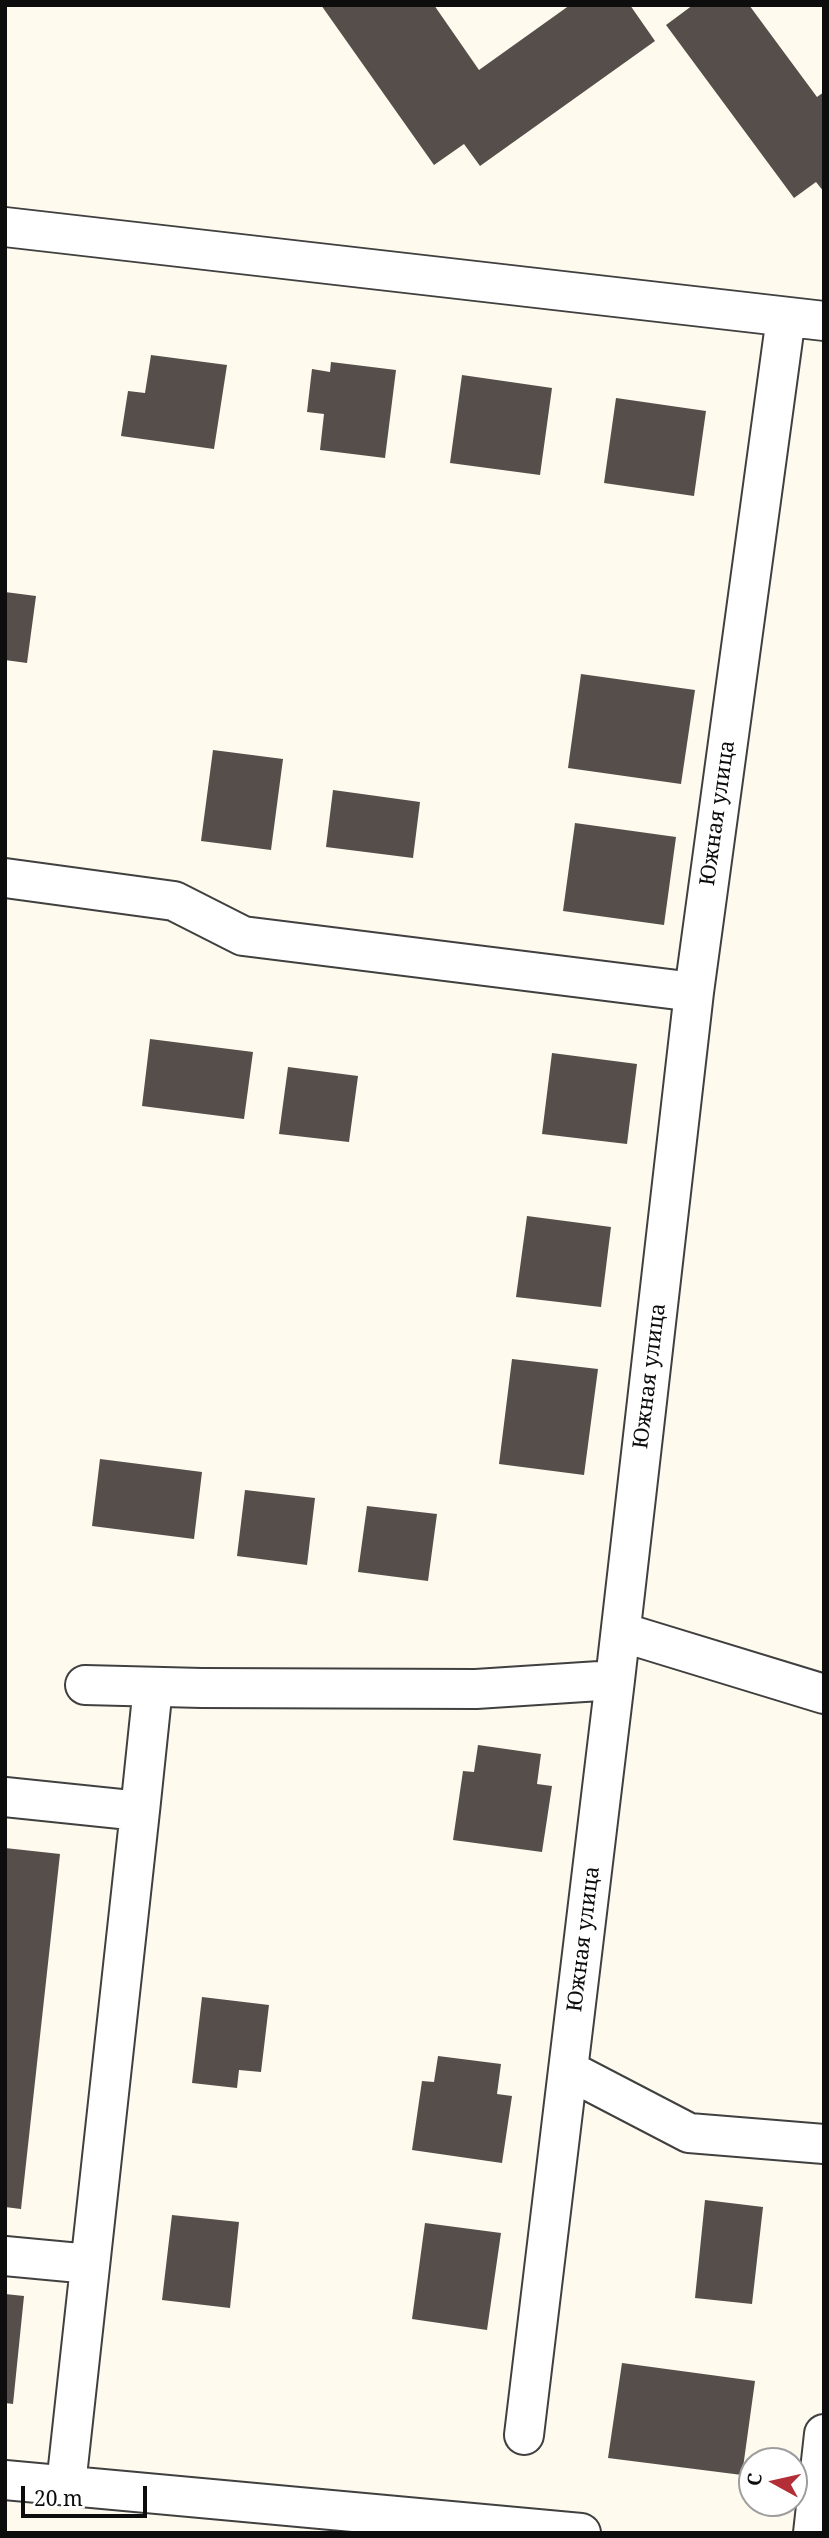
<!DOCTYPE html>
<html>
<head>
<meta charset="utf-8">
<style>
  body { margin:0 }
  #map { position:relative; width:829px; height:2538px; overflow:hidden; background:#fefaee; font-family:"Noto Serif",serif }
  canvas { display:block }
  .frame { position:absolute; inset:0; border:7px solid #0d0d0d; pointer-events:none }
  .north { position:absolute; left:738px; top:2447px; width:70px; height:70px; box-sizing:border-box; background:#fff; border:2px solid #9e9e9e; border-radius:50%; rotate:278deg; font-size:19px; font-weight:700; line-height:28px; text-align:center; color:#0d0d0d }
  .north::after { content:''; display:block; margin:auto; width:24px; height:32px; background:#b32e37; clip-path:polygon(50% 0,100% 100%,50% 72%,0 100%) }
  .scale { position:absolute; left:21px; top:2486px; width:126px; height:32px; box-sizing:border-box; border:4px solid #0d0d0d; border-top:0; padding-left:9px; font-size:21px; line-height:24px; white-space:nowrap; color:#0d0d0d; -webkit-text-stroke:5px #fff; paint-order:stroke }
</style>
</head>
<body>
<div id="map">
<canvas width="829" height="2538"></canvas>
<div class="frame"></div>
<div class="north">С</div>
<div class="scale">20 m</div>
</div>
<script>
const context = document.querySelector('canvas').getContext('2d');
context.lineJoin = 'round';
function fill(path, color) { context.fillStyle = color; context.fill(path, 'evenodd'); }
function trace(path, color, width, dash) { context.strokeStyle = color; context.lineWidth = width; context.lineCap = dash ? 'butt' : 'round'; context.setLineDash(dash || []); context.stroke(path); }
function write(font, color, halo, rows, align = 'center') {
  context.font = font + ' "Noto Serif",serif'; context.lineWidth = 7; context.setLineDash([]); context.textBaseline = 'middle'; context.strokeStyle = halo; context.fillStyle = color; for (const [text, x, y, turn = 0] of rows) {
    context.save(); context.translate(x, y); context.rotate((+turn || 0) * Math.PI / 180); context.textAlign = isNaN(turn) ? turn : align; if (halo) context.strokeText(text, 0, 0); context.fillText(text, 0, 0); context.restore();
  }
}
fill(new Path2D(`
  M321,5h113l45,65 91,-65h60l25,36 -175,125 -16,-22 -30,21z
  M693,5h56l68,92 7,-5v100l-8,-10 -22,16 -128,-173z
  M151,355l76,10 -13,84 -93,-13 7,-45 17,2z
  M331,362l65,8 -11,88 -65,-8 4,-36 -17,-2 5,-43 18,3z
  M462,375l90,13 -12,87 -90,-12z
  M616,398l90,13 -12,85 -90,-13z
  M5,592l31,4 -9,67 -22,-3z
  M581,674l114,16 -14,94 -113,-16z
  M213,750l70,9 -12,91 -70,-9z
  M333,790l87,12 -7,56 -87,-11z
  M575,823l101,14 -12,88 -101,-14z
  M150,1039l103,13 -9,67 -102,-13z
  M552,1053l85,11 -10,80 -85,-10z
  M288,1067l70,9 -9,66 -70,-8z
  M527,1216l84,11 -10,80 -85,-10z
  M512,1359l86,10 -14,106 -85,-11z
  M100,1459l102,13 -8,67 -102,-13z
  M245,1490l70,8 -8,67 -70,-9z
  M367,1506l70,8 -9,67 -70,-9z
  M478,1745l63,9 -4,30 15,2 -10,66 -89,-12 10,-69 11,1z
  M5,1848l55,6 -39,355 -16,-2z
  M202,1997l67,8 -8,67 -22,-2 -2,18 -45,-5z
  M438,2056l63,8 -4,30 15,2 -10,67 -90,-13 10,-69 12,1z
  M705,2200l58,7 -11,97 -57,-6z
  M172,2215l67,7 -9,86 -68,-8z
  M425,2223l76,10 -14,97 -75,-11z
  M5,2294l19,2 -11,108 -8,-1z
  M622,2363l133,18 -13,94 -134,-17z`), '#554e4a');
const minor = new Path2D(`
  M5,227l819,94
  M5,878l169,23 69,35 451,56
  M621,1632l203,62
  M85,1685l117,3 274,1 139,-9
  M5,1797l135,14 -74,674
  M140,1811l13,-124
  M568,2070l121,63 135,11
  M5,2256l85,8
  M524,2435l91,-755 79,-688 92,-675
  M5,2480l576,53
  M813,2533l11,-99`);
trace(minor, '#404040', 42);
trace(minor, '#fff', 38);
write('21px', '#0d0d0d', '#fff', [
  ["Южная улица",718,813,-82],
  ["Южная улица",650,1376,-83],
  ["Южная улица",584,1939,-83]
]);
</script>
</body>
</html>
